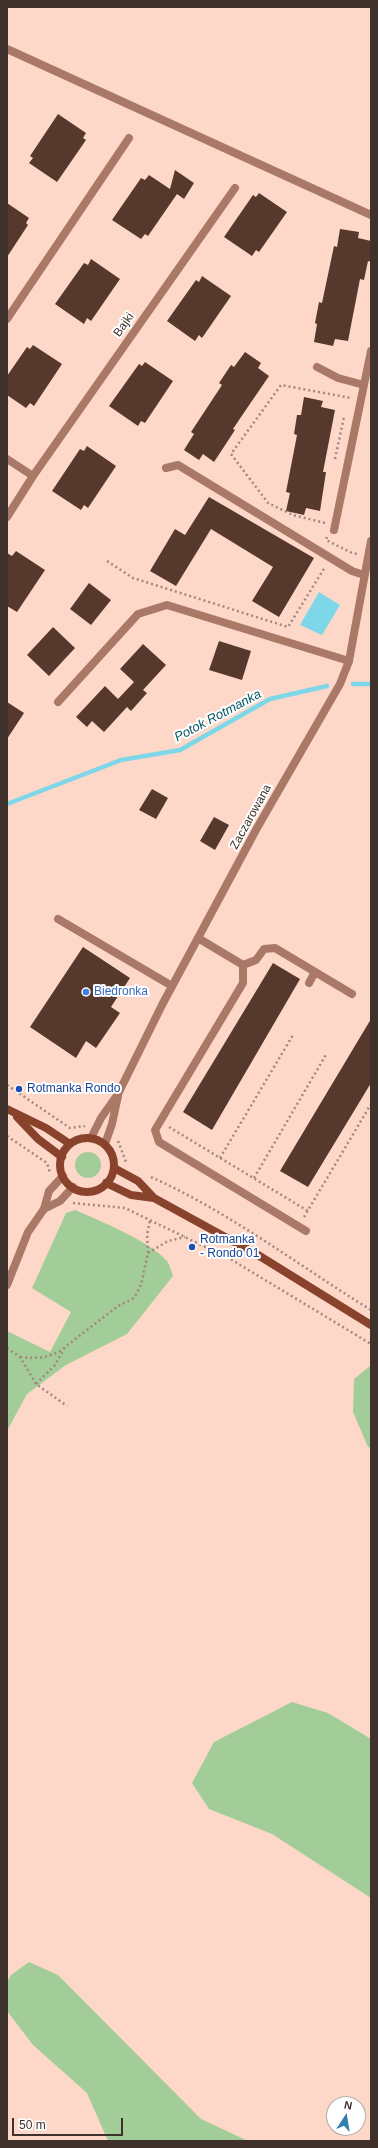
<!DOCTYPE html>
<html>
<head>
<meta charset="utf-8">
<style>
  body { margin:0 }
  #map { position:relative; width:378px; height:2148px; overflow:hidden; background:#fdd8c9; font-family:Arial,sans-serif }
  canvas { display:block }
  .frame { position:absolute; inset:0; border:8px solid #3f312b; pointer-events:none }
  .north { position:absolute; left:326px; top:2096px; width:40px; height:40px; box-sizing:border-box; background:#fff; border:1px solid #b2adaa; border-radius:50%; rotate:12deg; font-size:11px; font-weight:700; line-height:16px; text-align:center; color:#3f312b }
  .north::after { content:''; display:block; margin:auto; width:14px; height:18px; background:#2d80b0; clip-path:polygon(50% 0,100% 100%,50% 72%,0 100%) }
  .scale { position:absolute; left:12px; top:2118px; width:111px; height:18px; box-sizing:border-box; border:2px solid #3f312b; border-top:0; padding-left:5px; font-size:12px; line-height:14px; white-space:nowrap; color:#3f312b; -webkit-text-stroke:3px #fff; paint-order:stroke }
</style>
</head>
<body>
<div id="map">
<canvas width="378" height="2148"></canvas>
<div class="frame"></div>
<div class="north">N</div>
<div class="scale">50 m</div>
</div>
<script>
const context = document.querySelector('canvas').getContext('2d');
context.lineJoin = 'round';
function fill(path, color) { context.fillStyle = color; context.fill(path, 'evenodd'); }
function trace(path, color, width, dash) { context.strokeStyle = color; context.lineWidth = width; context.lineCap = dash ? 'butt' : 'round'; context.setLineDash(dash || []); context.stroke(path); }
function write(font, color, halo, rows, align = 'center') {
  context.font = font + ' Arial,sans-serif'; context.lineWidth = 4; context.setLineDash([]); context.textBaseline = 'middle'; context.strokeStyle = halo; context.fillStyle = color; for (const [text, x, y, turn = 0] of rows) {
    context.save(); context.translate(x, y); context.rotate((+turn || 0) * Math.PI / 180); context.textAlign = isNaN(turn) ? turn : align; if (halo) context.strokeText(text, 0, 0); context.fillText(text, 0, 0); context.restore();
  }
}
fill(new Path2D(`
  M75 1165a13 13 0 1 1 26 0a13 13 0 1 1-26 0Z
  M75,1210c27,12 73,30 92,51 3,4 4,10 6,15l-46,58 -61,31 -39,29 -20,37v-100l43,21 21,-40 -39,-24 34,-75z
  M370,1366l1,1v81l-3,-1 -15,-35 1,-33z
  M292,1702l36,11 43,26v159l-99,-64 -63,-25 -17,-26 22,-41z
  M29,1962l29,13 143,144 47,22h-140l-21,-48 -54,-48 -26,-34v-29l4,-7z`), '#a3cd98');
fill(new Path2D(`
  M319,592l21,13 -18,30 -22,-10z`), '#7ed7e8');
trace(new Path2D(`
  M353,684h18
  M7,804l114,-44 59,-10 90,-51 57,-13`), '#7ed7e8', 4.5);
fill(new Path2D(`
  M58,114l28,19 -3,5 3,2 -29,42 -28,-19 4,-5 -3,-2z
  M175,170l19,13 -10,16 -7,-5 -29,42 -3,-2 -4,5 -29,-19 29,-42 4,2 4,-5 21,14z
  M259,193l28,19 -28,40 -3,-2 -4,6 -28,-19 29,-42 3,2z
  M7,203l22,15 -3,5 2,2 -21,32z
  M340,229l19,3 -1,6 13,3v21l-3,-1 -4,19 -4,-1 -12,62 -13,-2 -2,7 -19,-4 3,-18 -2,-1 4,-21 3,1 12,-57 3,1z
  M91,259l29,20 -29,42 -4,-3 -3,6 -29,-20 29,-41 4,2z
  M202,276l29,20 -29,42 -3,-3 -4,6 -28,-20 29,-41 3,2z
  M33,345l29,19 -28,42 -4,-3 -4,5 -19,-13v-19l20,-29 3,2z
  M245,352l16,11 -3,5 11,8 -28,41 -8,12 2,1 -21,32 -11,-8 -4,6 -15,-10 10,-16 -3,-2 31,-47 -3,-2 12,-18 3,2z
  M145,362l28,19 -28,42 -4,-2 -3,5 -29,-20 30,-42 3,2z
  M304,397l19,4 -2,6 14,3 -12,62h3l-6,39 -14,-3 -2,7 -18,-4 4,-18 -4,-1 11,-57 -3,-1 3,-19h4z
  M87,446l29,20 -28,42 -4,-3 -3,5 -29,-19 28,-42 4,2z
  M209,497l105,61 -35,59 -27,-16 21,-34 -62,-38 -35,57 -26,-15 25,-42 10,6z
  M16,551l29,19 -28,42 -10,-6v-53l5,3z
  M89,583l22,17 -20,25 -21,-16z
  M53,627l22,21 -26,28 -22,-21z
  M219,641l32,10 -9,29 -33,-10z
  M143,644l23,21 -23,25 4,3 -16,18 -4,-4 -23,25 -12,-11 -5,6 -11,-10 29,-31 13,13 16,-17 -14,-13z
  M7,702l17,11 -17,26z
  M152,789l16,9 -12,21 -17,-9z
  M214,817l15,8 -14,25 -15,-9z
  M83,947l47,31 -19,29 9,6 -24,35 -10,-7 -10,17 -46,-31z
  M273,963l27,16 -88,151 -29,-18z
  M371,1019v64l-63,104 -28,-16z`), '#56382c');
trace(new Path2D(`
  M335,459l9,-42
  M325,523l-32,-8 -25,-12 -37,-49 50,-69 70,13
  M327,537l-1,3 26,13 7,1
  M107,561l26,17 155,49 37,-60
  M7,1085l63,43 15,-2
  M169,1127l139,84
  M7,1136l40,27 3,10
  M118,1141l8,21
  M220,1158l73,-123
  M151,1177c78,35 147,88 220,133
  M254,1178l73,-125
  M73,1203l52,5 107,52 139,84
  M304,1217l67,-113
  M148,1253l20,-12 17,-4
  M7,1348l13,9 16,27 31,22
  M20,1357c18,2 30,1 44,-9
  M36,1384l19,-19 10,-18 53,-41 16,-8 7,-13 7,-32 -1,-18 3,-15`), '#a1877d', 2.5, [2, 3]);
trace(new Path2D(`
  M7,49l364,166
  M166,468l12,-3 174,106 12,4
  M58,702l80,-88 29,-9 182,56
  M58,919l114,67
  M198,938l45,27v18l-88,147 4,12 147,89
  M243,965l13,-5 8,-11 11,-1 77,46
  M309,983l6,-11
  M7,1285l21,-53 16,-23`), '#a97867', 8);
trace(new Path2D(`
  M7,319l122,-181
  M317,367l21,11 26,7
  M7,459l26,17
  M7,517l26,-41 202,-288
  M334,530l37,-179
  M91,1138l10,-20 17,-24 44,-89 95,-177 83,-144 9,-23 22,-120
  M105,1144l7,-20 6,-28
  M44,1209l5,-18 14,-15
  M44,1209l16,-8 13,-14`), '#a97867', 8);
trace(new Path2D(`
  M7,1109l39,19 24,16
  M17,1117l21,22 24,18
  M60 1165a27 27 0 1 1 54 0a27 27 0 1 1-54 0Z
  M114,1168l24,13 16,17 104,57 113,70
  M106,1183l25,12 23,3`), '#89432c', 8);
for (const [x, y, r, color] of [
  [86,992,4,"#3f7fe0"],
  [19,1089,4,"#1a4fb4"],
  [192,1247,4,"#1a4fb4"]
]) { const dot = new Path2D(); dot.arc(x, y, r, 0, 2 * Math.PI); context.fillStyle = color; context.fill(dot); trace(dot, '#fff', 1.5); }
write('12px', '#3f312b', '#fff', [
  ["Bajki",124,325,-55],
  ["Zaczarowana",251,817,-61]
]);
write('12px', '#366cbe', '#fff', [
  ["Biedronka",94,992]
], 'left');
write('12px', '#164399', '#fff', [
  ["Rotmanka Rondo",27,1089],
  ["Rotmanka",200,1240],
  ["- Rondo 01",200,1254]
], 'left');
write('italic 13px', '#085865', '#fff', [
  ["Potok Rotmanka",218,716,-28]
]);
</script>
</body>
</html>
